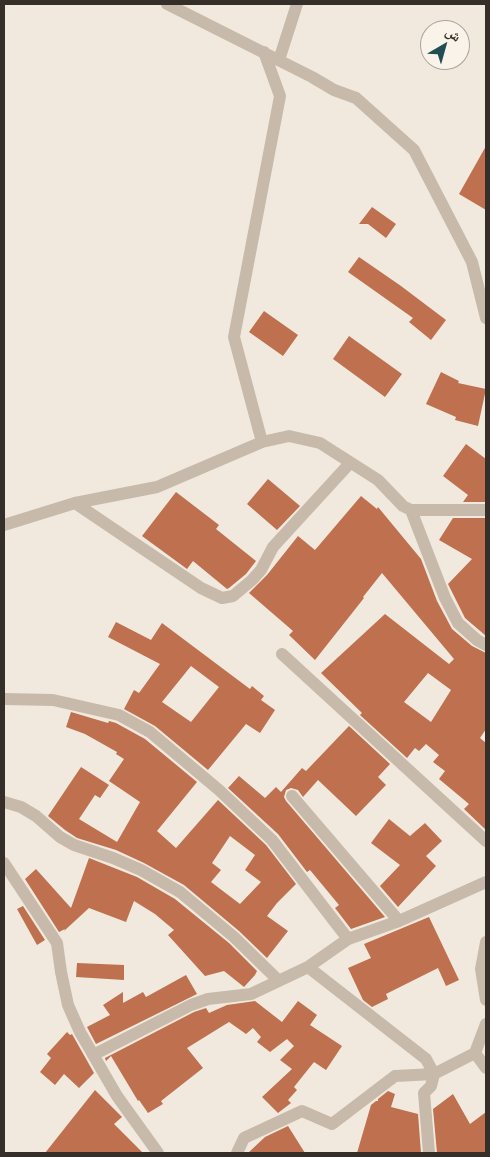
<!DOCTYPE html>
<html>
<head>
<meta charset="utf-8">
<style>
  body { margin:0 }
  #map { position:relative; width:490px; height:1157px; overflow:hidden; background:#f1e9dd; font-family:Poppins,"Noto Naskh Arabic",sans-serif }
  canvas { display:block }
  .frame { position:absolute; inset:0; border:5px solid #362e29; pointer-events:none }
  .north { position:absolute; left:420px; top:20px; width:50px; height:50px; box-sizing:border-box; background:#f9f3ea; border:1px solid #aba49d; border-radius:50%; rotate:38deg; font-size:14px; font-weight:700; line-height:20px; text-align:center; color:#362e29 }
  .north::after { content:''; display:block; margin:auto; width:18px; height:22px; background:#214e55; clip-path:polygon(50% 0,100% 100%,50% 72%,0 100%) }
</style>
</head>
<body>
<div id="map">
<canvas width="490" height="1157"></canvas>
<div class="frame"></div>
<div class="north">ش</div>
</div>
<script>
const context = document.querySelector('canvas').getContext('2d');
context.lineJoin = 'round';
function fill(path, color) { context.fillStyle = color; context.fill(path, 'evenodd'); }
function trace(path, color, width, dash) { context.strokeStyle = color; context.lineWidth = width; context.lineCap = dash ? 'butt' : 'round'; context.setLineDash(dash || []); context.stroke(path); }
fill(new Path2D(`
  M486,146v64l-27,-16z
  M372,207l24,17 -10,14 -18,-14h-9z
  M359,257l42,29 45,34 -15,20 -22,-18 4,-4 -65,-46z
  M264,311l34,24 -15,21 -34,-24z
  M349,336l53,38 -17,23 -52,-38z
  M441,372l18,9 -1,2 28,6 -8,37 -23,-6 1,-3 -30,-13z
  M466,444l20,15v43h-23l5,-7 -25,-19z
  M268,479l32,27 -23,24 -30,-26z
  M176,492l43,33 -3,4 40,32 -10,13 -17,14 -2,1 -34,-28 -6,8 -45,-33z
  M361,496l16,13 1,-2 43,52 16,42 15,28 20,17 14,7v76l-6,9 6,5v87l-22,-21 5,-5 -30,-25 6,-8 -12,-9 6,-7 -13,-11 -7,7 -4,-3 -8,10 -47,-43 2,-2 -41,-40 64,-59 64,50 5,-5 -72,-86 -19,24 1,1 -49,62 -26,-25 4,-4 -44,-38 18,-18 31,-39 17,14zM428,673l23,17 -20,32 -27,-20z
  M453,518h33v118l-21,-18 -17,-34 24,-25 -33,-19z
  M116,622l35,18 11,-17 88,66 2,-3 12,10 -3,4 14,10 -15,23 -14,-9 -38,46 -53,-44 -31,-17 10,-19 5,3 21,-29 -52,-27zM191,666l28,21 -28,35 -29,-20z
  M71,712l37,11 1,-2 7,2 29,16 52,43 -40,49 19,17 42,-48 48,45 30,39 -19,19 -10,13 21,15 -21,27 -28,-27 -55,-46 -40,-22 -28,-13 -39,-12 -12,-8 -17,-14 33,-49 28,18 -9,13 -5,-3 -16,24 38,23 23,-40 -31,-21 15,-22 -8,-5 1,-2 -32,-18 -19,-7zM230,836l25,19 -10,15 16,12 -21,22 -29,-22 10,-12 -9,-7z
  M349,726l41,38 -12,13 8,8 -30,31 -38,-36 -15,17 -5,-7 -7,-2 -5,2 -2,7 2,4 99,116 -34,12 -16,-21 4,-3 -29,-35 -3,2 -29,-38 -50,-46 11,-12 26,22 11,-11 5,5 21,-24 4,3z
  M389,819l21,17 15,-13 17,18 -16,15 10,10 -38,41 -18,-21 20,-21 -29,-22z
  M89,858l48,19 38,22 54,44 28,28 -2,4 -11,12 -20,-16 -19,5 -37,-41 6,-5 -19,-16 -21,-13 -8,21 -37,-14 -25,23 1,-2 -6,3 -34,-53 11,-10 35,39z
  M23,906l22,34 -8,5 -20,-36z
  M429,917l30,63 -13,6 -8,-18 -52,26 2,5 -16,8 -9,-7 -15,-32 23,-10 -7,-14z
  M77,963l47,2v15l-48,-3z
  M186,975l11,19 -101,50 -9,-17 23,-12 -7,-10 20,-13v11l20,-11 3,5z
  M255,1001l27,21 16,-21 19,14 -7,10 32,21 -16,24 -12,-8 -20,25 3,3 -9,10 3,3 -13,10 -16,-16 30,-28 -12,-9 14,-14 -7,-7 -17,13 -13,-10 4,-5 -8,-9 -7,6 -17,-12 -42,26 16,20 -42,33 2,3 -15,9 -9,-13 -1,1 -27,-45 -5,5 -1,-3 89,-46 12,-4 3,5 18,-8z
  M67,1032l3,3 2,-1 22,39 -15,15 -15,-14 -9,11 -15,-13 11,-14 -4,-4z
  M95,1090l27,27 -8,7 29,29h-98z
  M388,1091l7,3 -4,13 27,7 3,39h-64l14,-48 5,-4h2v-2z
  M453,1094l17,30 16,-12v41h-49l-4,-44z
  M288,1126l17,27h-57l17,-16z`), '#be704f');
trace(new Path2D(`
  M167,4l145,73 22,13 22,8 58,52 58,112 14,56
  M279,60l18,-56
  M262,442l-28,-105 46,-241 -16,-44
  M75,503l126,85 21,10 11,-2 19,-16 9,-10 12,-23 77,-84
  M411,510l34,88 13,25 19,17 9,5
  M4,525l71,-22 82,-16 105,-45 27,-6 31,7 58,37 25,26 8,4h75
  M282,654l204,187
  M4,699l49,1 66,15 31,17 69,58 53,50 76,99
  M292,796l107,125
  M4,802l17,5 15,9 24,21 14,8 39,13 28,12 39,22 54,45 45,44
  M4,863l53,80 4,29 7,33 12,27 37,64 41,57
  M486,942l-5,27 5,31
  M308,967l118,92 8,15 -3,12 -7,7 5,60
  M475,1053l11,15
  M93,1055l98,-50 17,-6 43,-5 57,-27 40,-28 51,-18 87,-39
  M237,1153l7,-15 58,-27 30,13 63,-48 39,-2 41,-21 11,-29`), '#c8baaa', 12);
</script>
</body>
</html>
